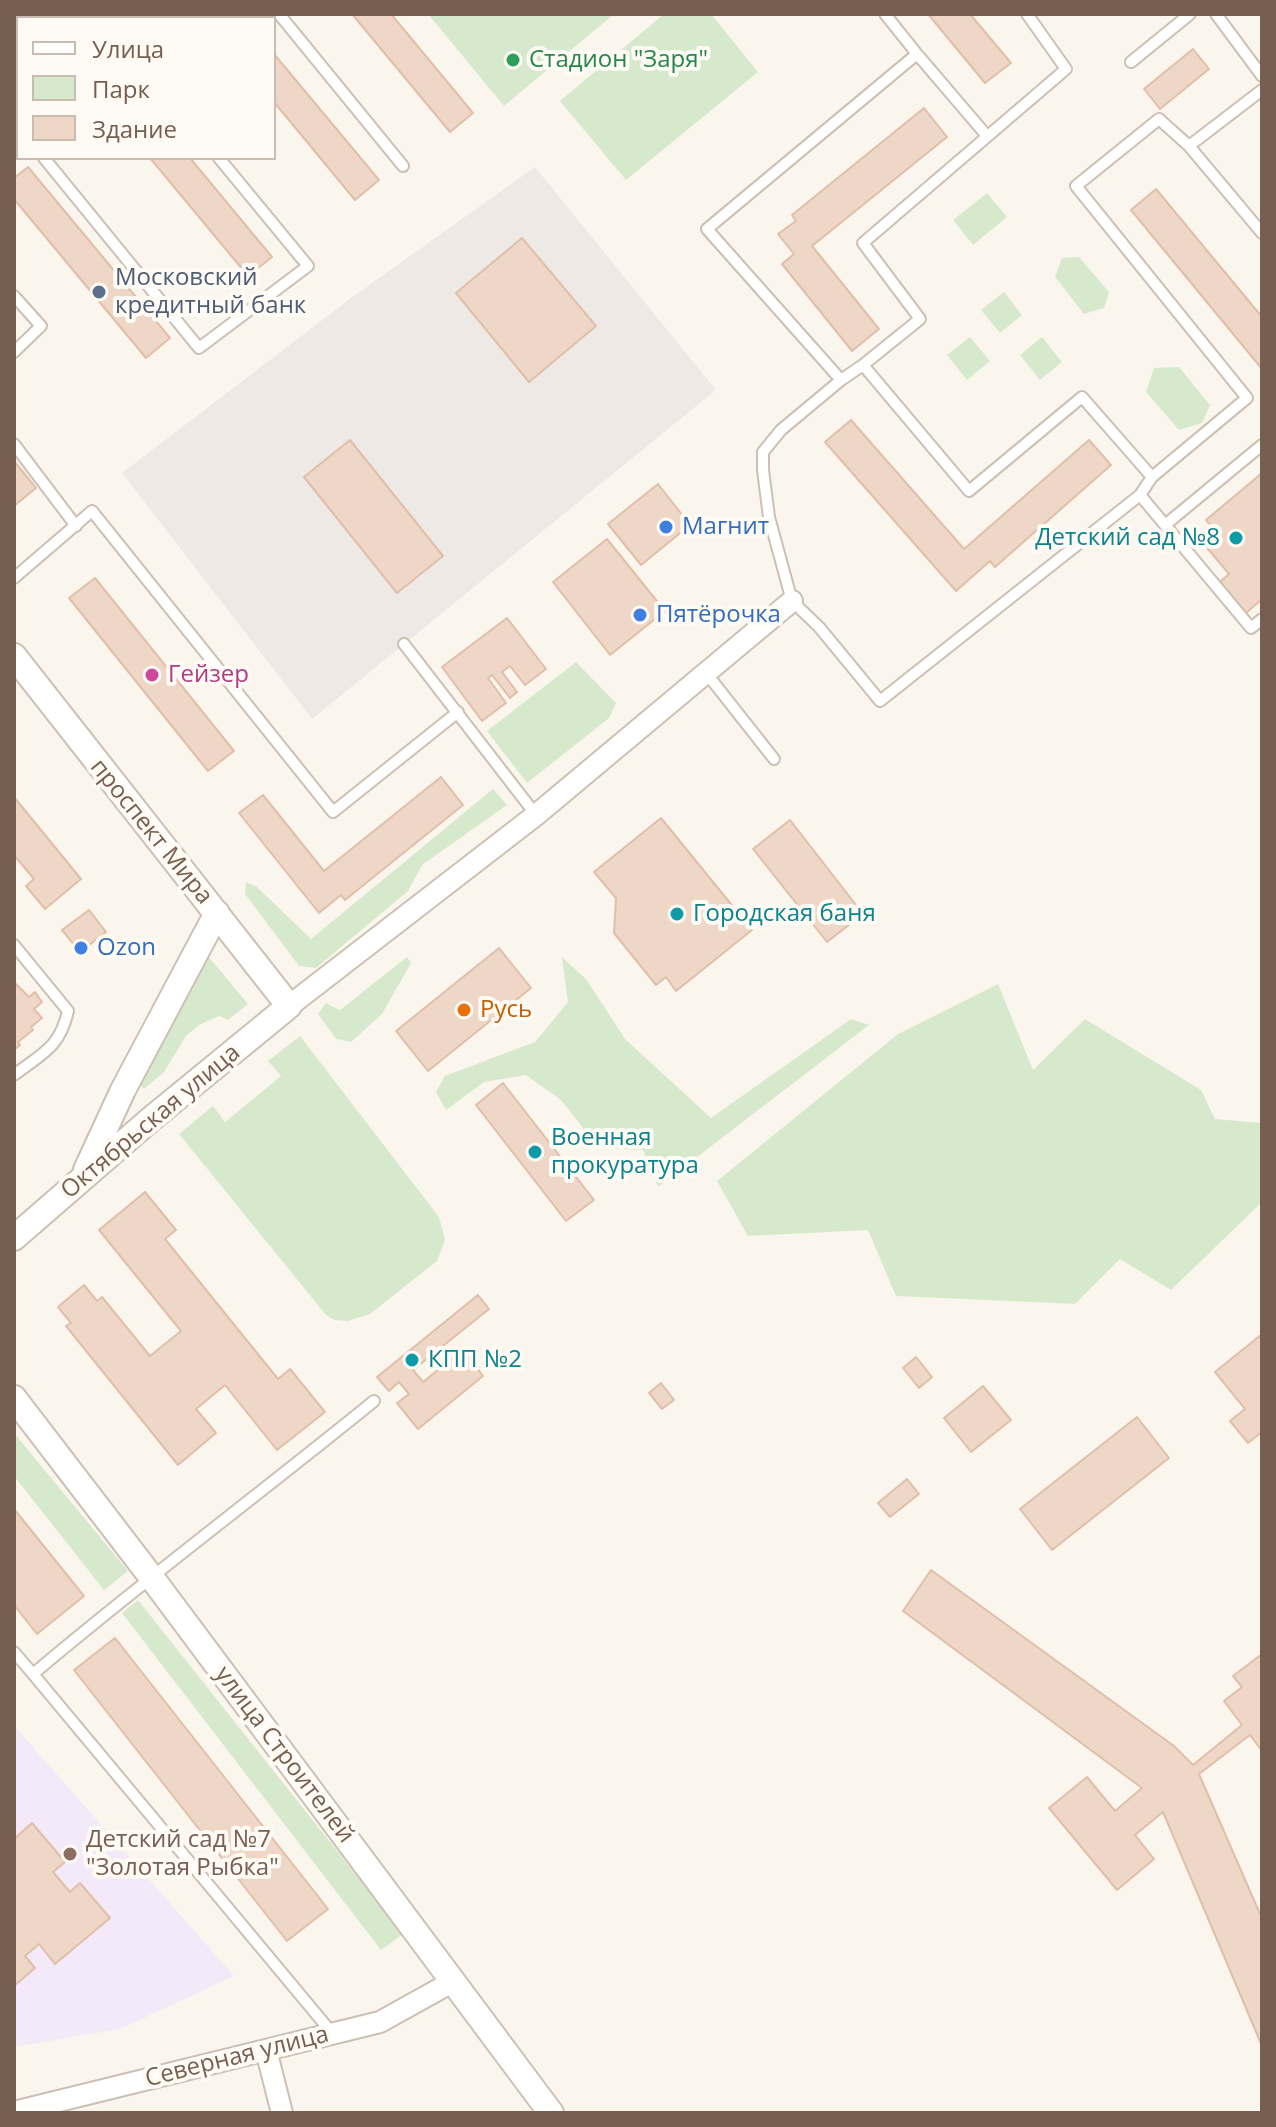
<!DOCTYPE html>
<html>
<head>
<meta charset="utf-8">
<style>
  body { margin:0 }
  #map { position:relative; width:1276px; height:2127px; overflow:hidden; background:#fbf6ed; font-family:"Open Sans",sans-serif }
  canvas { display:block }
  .frame { position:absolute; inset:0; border:16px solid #765f51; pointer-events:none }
  .legend { position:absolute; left:16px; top:16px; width:260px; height:144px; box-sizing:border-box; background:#fefaf4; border:2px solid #c8bcb3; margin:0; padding:10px 14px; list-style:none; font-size:24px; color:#765f51 }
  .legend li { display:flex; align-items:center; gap:16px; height:40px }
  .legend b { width:40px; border:2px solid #c8bcb3 }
</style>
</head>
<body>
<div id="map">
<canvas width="1276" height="2127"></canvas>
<div class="frame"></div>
<ul class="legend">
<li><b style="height:10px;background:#fff"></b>Улица</li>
<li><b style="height:22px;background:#d7e9cc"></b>Парк</li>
<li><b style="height:22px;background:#efd7c7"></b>Здание</li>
</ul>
</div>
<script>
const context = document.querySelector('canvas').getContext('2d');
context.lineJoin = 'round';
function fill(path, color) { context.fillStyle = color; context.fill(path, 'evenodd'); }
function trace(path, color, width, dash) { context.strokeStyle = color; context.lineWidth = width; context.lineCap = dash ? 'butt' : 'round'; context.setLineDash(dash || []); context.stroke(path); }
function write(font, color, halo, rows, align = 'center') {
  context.font = font + ' "Open Sans",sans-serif'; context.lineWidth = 8; context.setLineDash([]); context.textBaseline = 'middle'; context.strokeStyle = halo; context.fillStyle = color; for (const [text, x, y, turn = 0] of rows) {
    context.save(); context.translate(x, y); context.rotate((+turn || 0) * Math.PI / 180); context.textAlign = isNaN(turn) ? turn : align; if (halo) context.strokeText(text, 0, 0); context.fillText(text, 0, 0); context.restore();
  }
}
fill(new Path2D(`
  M535,167l181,223 -404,329 -190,-246 229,-175z`), '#eee9e5');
fill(new Path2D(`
  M17,1729l217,247 -114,53 -106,18v-316z`), '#f3e9f8');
fill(new Path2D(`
  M428,14h186l-110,92z
  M664,14h47l47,58 -132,108 -66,-79z
  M987,193l20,24 -34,28 -20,-25z
  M1079,257l30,35 -5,16 -20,6 -29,-37 7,-19z
  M1004,292l18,23 -22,18 -19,-23z
  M970,337l20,24 -23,19 -20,-25z
  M1042,337l20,25 -22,18 -20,-25z
  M1179,367l31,38 -8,18 -23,7 -33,-38 8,-24z
  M576,662l40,41 -7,15 -82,65 -40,-52z
  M493,789l14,16 -85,60 -14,26 -92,77 -17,-2 -54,-72 1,-12 11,5 54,52z
  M208,956l40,48 -20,16 -9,-4 -20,9 -13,11 -22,36 -20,17 -4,-4 3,-10z
  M407,957l4,6 -29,51 -31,28 -15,-3 -18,-25 8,-11 14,7z
  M562,957l24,22 39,60 86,79 140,-99 18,6 -211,162 -15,-37 -44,-2 -38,-48 -35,-25 -42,7 -38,28 -10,-18 9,-16 90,-34 33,-40z
  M998,984l35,86 52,-51 116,71 14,29 47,4v79l-91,88 -51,-31 -45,45 -179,-8 -28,-66 -120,6 -31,-55 181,-147z
  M300,1036l139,181 6,23 -8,21 -67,53 -22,7 -14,-1 -8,-5 -147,-181 34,-28 12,16 56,-46 -13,-15z
  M14,1433l114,138 -24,19 -90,-114z
  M138,1600l265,334 -22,16 -259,-337z`), '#d7e9cc');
const building = new Path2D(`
  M60,14h71l2,2 -3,2h-75z
  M352,14h39l82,99 -23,19z
  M928,14h42l41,49 -26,20z
  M1193,49l16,20 -49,40 -16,-20z
  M274,54l105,126 -24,20 -81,-98z
  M18,62v45l-4,3v-45z
  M924,108l23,29 -135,109 67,83 -27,22 -70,-87 12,-10 -16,-20 18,-13 -4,-6z
  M150,158h40l82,99 -24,19z
  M28,167l142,171 -24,20 -132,-159v-21z
  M1156,189l106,128v52l-131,-159z
  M522,238l74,88 -67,56 -73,-89z
  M851,420l113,129 125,-109 22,25 -116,102 -5,-6 -34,30 -131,-149z
  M350,440l93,116 -46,37 -93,-116z
  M14,461l22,27 -22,18z
  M1262,473v126l-16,14 -26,-31 9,-8 -26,-31 13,-11 -10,-12z
  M658,484l32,41 -49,40 -33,-41z
  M607,539l58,72 -55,44 -57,-73z
  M95,578l139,173 -26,20 -139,-173z
  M507,618l39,51 -21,16 -15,-19 -8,6 15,20 -7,6 -18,-23 -4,3 18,25 -24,18 -40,-54z
  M441,777l22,28 -118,95 -4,-5 -22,18 -80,-100 24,-18 61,76z
  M14,797l67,82 -36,30 -19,-23 8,-7 -20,-24z
  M661,818l91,112 -76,61 -10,-14 -10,8 -42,-52 2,-35 -22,-26z
  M790,820l73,94 -36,28 -74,-93z
  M89,910l17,22 -26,20 -18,-22z
  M499,948l32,40 -103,83 -32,-40z
  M14,982l15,15 6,-5 7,10 -8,7 8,9 -11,9 2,3 -15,12 2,3 -6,5z
  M503,1083l91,117 -28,21 -90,-116z
  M145,1192l31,38 -11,9 113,140 12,-10 35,43 -48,38 -52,-65 -29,24 20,24 -38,32 -112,-139 5,-3 -13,-16 26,-22 13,16 5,-4 48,59 31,-25 -82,-101z
  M478,1295l11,14 -76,61 10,12 40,-32 20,26 -65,53 -21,-26 12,-9 -10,-12 -10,9 -12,-14z
  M1262,1334v98l-14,11 -18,-22 15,-12 -30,-37z
  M916,1357l16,20 -13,11 -16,-20z
  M661,1383l13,17 -12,9 -13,-16z
  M983,1386l28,34 -40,32 -27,-34z
  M1137,1417l32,41 -117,92 -32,-41z
  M907,1479l12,15 -29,23 -12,-14z
  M14,1509l70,87 -47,38 -23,-29z
  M931,1570l243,176 19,19 49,-40 -18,-24 18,-14 -9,-11 29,-22v97l-12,-16 -51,39 61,140 2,-1v133l-99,-234 -28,23 19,24 -37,31 -68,-82 38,-31 28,34 27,-23 -239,-177z
  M115,1638l213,271 -41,32 -213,-271z
  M32,1823l33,39 -12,10 17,20 10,-9 30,35 -55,46 -16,-20 -14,12 10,12 -21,18v-147z`);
fill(building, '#efd7c7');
trace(building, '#e0bfa9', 2);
const service = new Path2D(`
  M279,14l124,152
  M885,14l32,40 -210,175 134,151 -60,50 -18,22v18l6,47 23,84 27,26 61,74 260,-206 12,-18 95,-79 -171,-212 83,-67 30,27
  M1216,14l46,62
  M156,18l5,-4
  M917,54l70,82
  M1131,62l59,-48
  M1262,90l-73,56 73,87
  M14,136l4,-3
  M44,158l155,190 109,-82 -89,-108
  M14,296l27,30 -27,26
  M863,365l57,-46 -57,-76 203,-174 -39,-55
  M841,380l22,-15 106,126 113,-94 70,80
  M14,444l62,82
  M1140,495l111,133 11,-9
  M1165,525l97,-80
  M14,578l78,-67 241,301 125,-100
  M404,644l132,171
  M707,674l67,85
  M14,945l54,66c-8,36 -25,42 -54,64
  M14,1652l19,22c111,-94 228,-181 341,-273
  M33,1674l299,359`);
const minor = new Path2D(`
  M289,1006l247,-191 256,-214
  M266,2050l16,63
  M14,2112l366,-90 72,-40`);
const tertiary = new Path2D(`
  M14,656l275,350 -138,113 -137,119
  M86,1170l37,-80 94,-177
  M14,1398l138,180 399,535`);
trace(service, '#cdbfb3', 14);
trace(minor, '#cdbfb3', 24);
trace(tertiary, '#cdbfb3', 28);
trace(service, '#fff', 10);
trace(minor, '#fff', 20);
trace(tertiary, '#fff', 24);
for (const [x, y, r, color] of [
  [513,60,8,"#2e9e5b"],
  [99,292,8,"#5c6f8a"],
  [666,527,8,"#3f7fe0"],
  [1236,538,8,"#0f9aa8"],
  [640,615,8,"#3f7fe0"],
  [152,675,8,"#d1479c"],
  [677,914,8,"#0f9aa8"],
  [81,948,8,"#3f7fe0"],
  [464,1010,8,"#e8710a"],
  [535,1152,8,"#0f9aa8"],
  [412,1360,8,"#0f9aa8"],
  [70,1854,8,"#8d6e63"]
]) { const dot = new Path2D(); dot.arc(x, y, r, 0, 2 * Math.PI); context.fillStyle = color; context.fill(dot); trace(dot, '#fefaf4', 3); }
write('24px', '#27864d', '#fefaf4', [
  ["Стадион \"Заря\"",529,60]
], 'left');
write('24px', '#4e5e75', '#fefaf4', [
  ["Московский",115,278],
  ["кредитный банк",115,306]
], 'left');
write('24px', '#366cbe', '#fefaf4', [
  ["Магнит",682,527],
  ["Пятёрочка",656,615],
  ["Ozon",97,948]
], 'left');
write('24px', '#0d838f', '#fefaf4', [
  ["Детский сад №8",1220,538,"right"],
  ["Городская баня",693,914],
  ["Военная",551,1138],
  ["прокуратура",551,1166],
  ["КПП №2",428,1360]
], 'left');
write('24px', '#b23c85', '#fefaf4', [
  ["Гейзер",168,675]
], 'left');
write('24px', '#765f51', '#fefaf4', [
  ["проспект Мира",151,832,51],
  ["Октябрьская улица",151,1122,-40],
  ["улица Строителей",284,1755,53],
  ["Северная улица",237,2057,-14]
]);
write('24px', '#c56008', '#fefaf4', [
  ["Русь",480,1010]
], 'left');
write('24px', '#785e54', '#fefaf4', [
  ["Детский сад №7",86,1840],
  ["\"Золотая Рыбка\"",86,1868]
], 'left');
</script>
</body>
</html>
